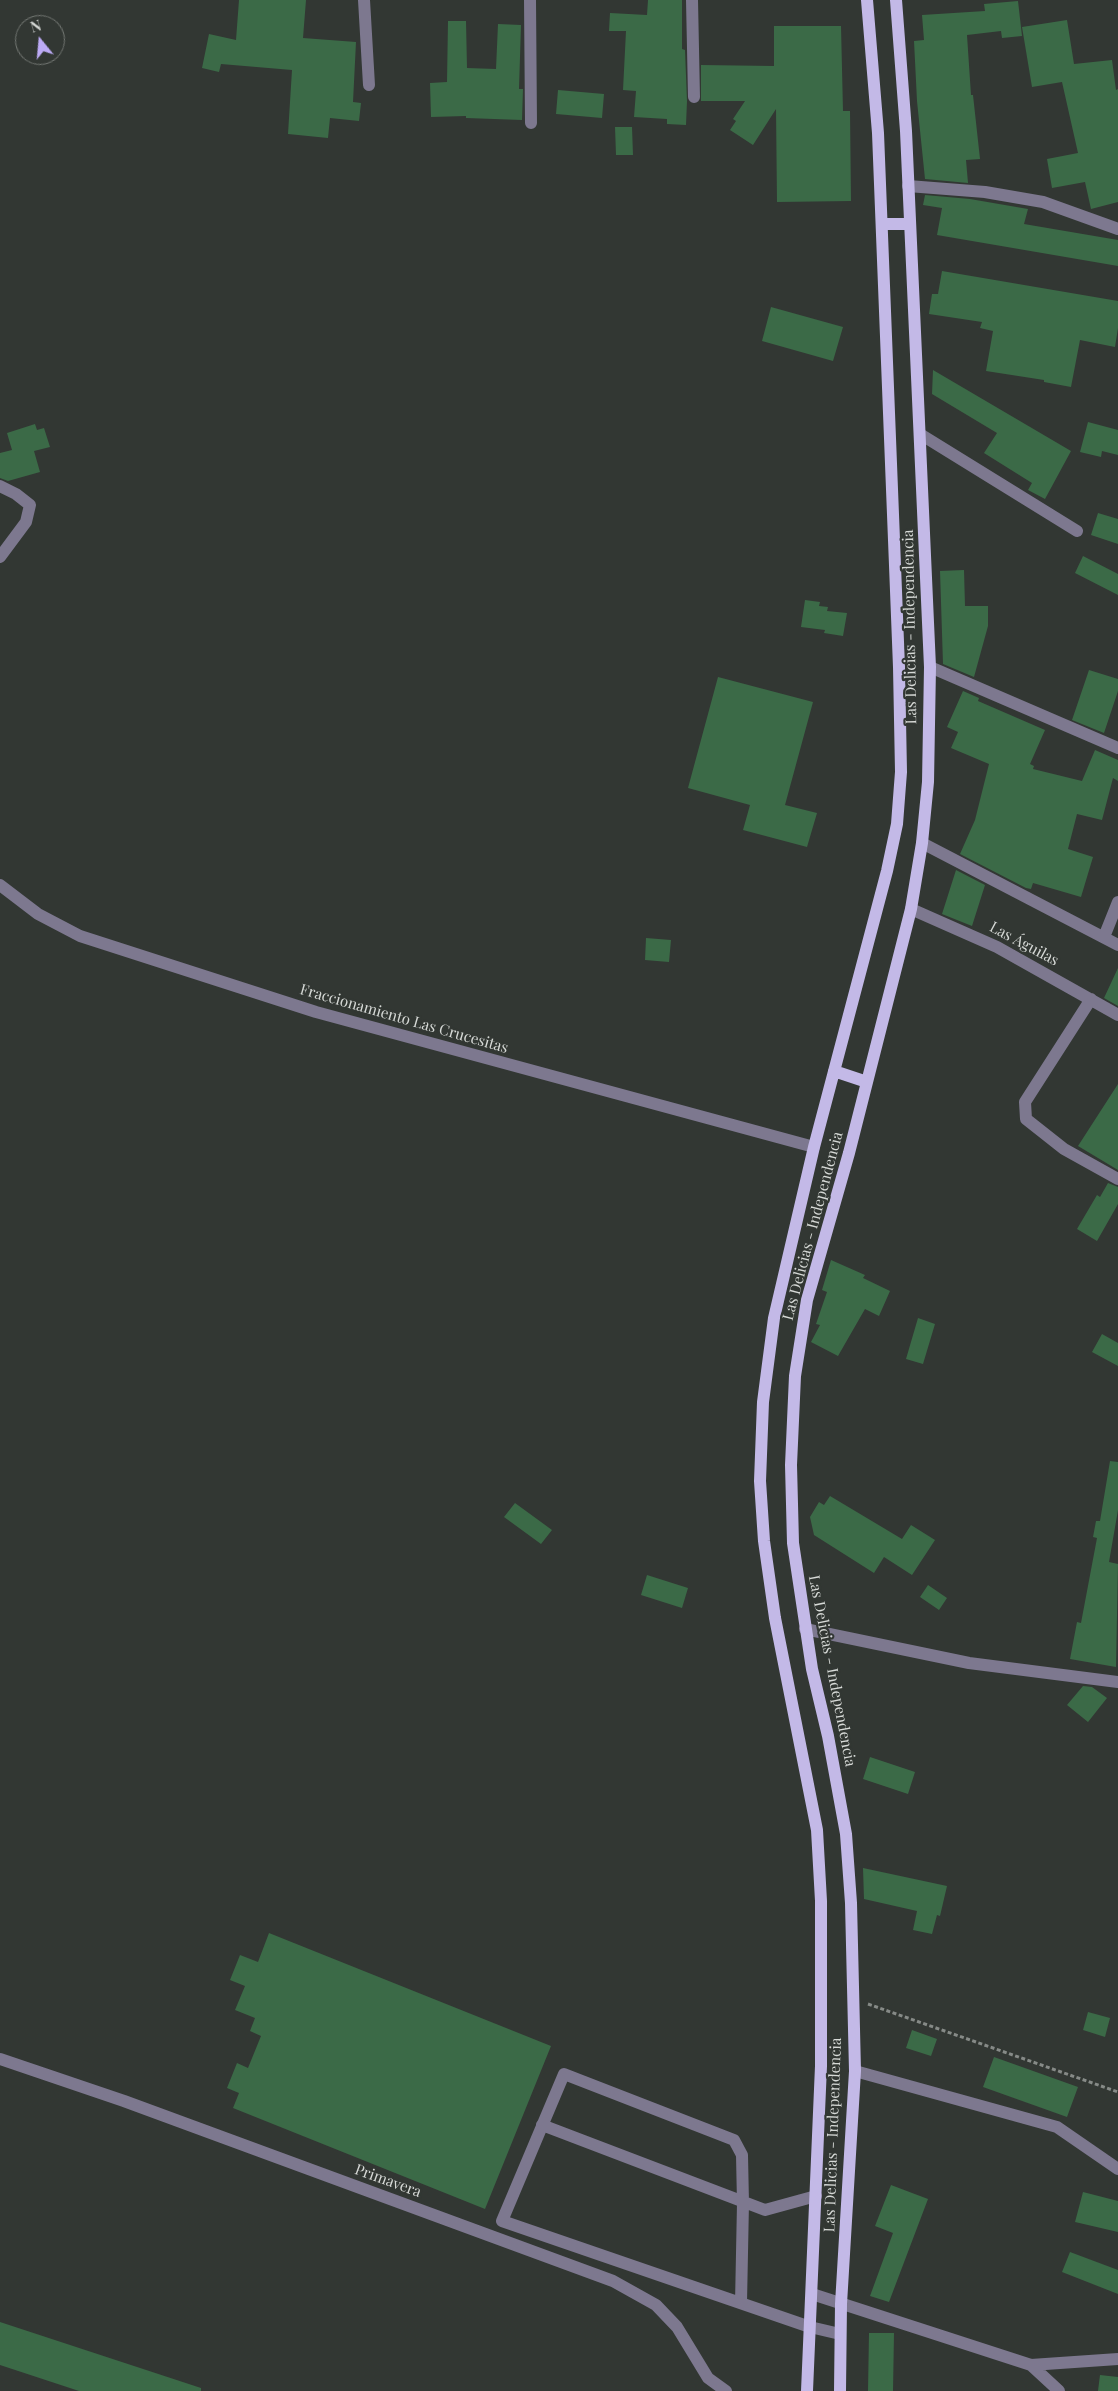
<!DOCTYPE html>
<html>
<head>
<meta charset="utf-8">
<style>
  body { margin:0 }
  #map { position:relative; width:1118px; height:2391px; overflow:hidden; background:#323733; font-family:"Playfair Display",serif }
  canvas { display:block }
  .north { position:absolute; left:15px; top:15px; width:50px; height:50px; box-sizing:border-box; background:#323733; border:1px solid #747874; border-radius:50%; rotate:343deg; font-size:14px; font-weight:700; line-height:20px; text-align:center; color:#d6d9d6 }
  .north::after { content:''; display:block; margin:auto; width:18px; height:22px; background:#bcaaf5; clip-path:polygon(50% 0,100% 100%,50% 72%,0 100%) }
</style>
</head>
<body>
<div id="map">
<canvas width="1118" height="2391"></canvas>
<div class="north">N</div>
</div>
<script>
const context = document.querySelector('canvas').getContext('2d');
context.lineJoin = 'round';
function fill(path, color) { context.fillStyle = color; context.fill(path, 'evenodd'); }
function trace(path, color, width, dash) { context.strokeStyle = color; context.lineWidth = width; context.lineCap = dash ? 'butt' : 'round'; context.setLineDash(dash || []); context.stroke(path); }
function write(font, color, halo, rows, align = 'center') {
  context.font = font + ' "Playfair Display",serif'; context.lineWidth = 4.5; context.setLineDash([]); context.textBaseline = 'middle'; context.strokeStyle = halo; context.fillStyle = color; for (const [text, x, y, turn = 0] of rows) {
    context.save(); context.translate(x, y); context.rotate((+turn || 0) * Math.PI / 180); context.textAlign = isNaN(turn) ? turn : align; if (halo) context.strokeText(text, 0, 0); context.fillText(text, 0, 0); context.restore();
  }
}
fill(new Path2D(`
  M239,0h67l-3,38 53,4 -3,60 8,1 -2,18 -29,-3 -2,20 -40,-4 4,-64 -71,-6 -2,8 -17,-4 7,-34 27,6z
  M648,0h34v49l3,1 2,51 -1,24 -19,-1v-5l-33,-2 2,-26 -13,-1 3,-59h-17l1,-18 37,2z
  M1018,1l4,35 -20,2 -1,-7 -34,4 4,60h2l7,64 -14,1 2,23 -43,-4 -8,-78 -3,-60 10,-1 -2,-25 63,-4 -1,-7z
  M1067,20l7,44 38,-4 4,30 2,-1v113l-27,7 -6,-27 -33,6 -5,-29 31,-6 -16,-71 -30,5 -10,-60z
  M448,21h18l1,47 29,1 2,-45 23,1 -2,64h4l-1,31 -56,-2v-2l-35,1 -1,-34 17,-1z
  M774,26h67l2,85h7l1,90 -74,1 -1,-93 -23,36 -23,-15 6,-9 -3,-2 12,-18h-44v-36l73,1z
  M558,90l46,4 -2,24 -46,-4z
  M615,127h17l1,28h-17z
  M925,195l45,4 58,10 -4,15 94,16v26l-181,-31 5,-27 -19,-3z
  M942,271l176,30v27l-3,19 -35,-7 -9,47 -27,-5v-2l-58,-9 7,-40 -13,-3 2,-6 -53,-8 3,-20h6z
  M771,307l72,20 -10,34 -71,-20z
  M933,370l138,81 -26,48 -17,-9 4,-7 -48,-30 13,-20 -65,-39z
  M1088,422l30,8v25l-16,-4 -1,6 -21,-5z
  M35,424l2,6 7,-2 6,19 -16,4 6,21 -32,9 -8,-3v-25l12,-3 -5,-17z
  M1098,513l20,6v25l-27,-9z
  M1083,556l35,18v21l-43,-22z
  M964,570l1,36h23v20l-14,51 -31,-13 -3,-93z
  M805,600l15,2 -1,4 9,1 -1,4 20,2 -4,23 -19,-3 1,-3 -24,-3z
  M1089,670l29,9v12l-14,42 -32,-13z
  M718,677l95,25 -28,103 32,8 -10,34 -64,-17 7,-25 -62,-17z
  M963,691l16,7 -1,3 67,29 -15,34 4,2 -1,3 49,12 13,-31 23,10v21l-5,-3 -11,42 -25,-6 -9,35 25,8 -12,40 -48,-14 -2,6 -5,-1 -66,-34 15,-34 14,-56 -38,-16 7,-16 -11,-5z
  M956,870l29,15 -13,41 -30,-12z
  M646,938l25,2 -2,22 -24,-2z
  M1118,968v38l-14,-8z
  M1118,1084v86l-40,-24z
  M1108,1183l10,4v17l-21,37 -20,-12 20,-34 3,2z
  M831,1260l34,15 -2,3 27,13 -11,25 -14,-7 -27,47 -27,-14 9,-17 -4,-1 11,-32 -5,-2z
  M918,1318l17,6 -12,40 -17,-5z
  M1102,1334l16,9v23l-26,-14z
  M1110,1461l8,1v48l-9,52 9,2 -2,103 -46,-8 7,-37 4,1 16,-85 -4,-1 3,-16h4z
  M830,1496l72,43 9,-14 24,15 -23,35 -28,-18 -10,16 -60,-38 -4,-18 9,-15 5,3z
  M515,1503l37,27 -11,14 -37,-27z
  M647,1575l41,13 -6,20 -41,-13z
  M928,1585l19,13 -8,12 -19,-13z
  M1083,1686l9,1 15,11 -19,24 -21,-17z
  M870,1757l45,15 -7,22 -45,-15z
  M863,1868l84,18 -7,30 -3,-1 -5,19 -19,-4 4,-19 -53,-12z
  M269,1933l282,113 -66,163 -252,-101 6,-15 -12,-5 10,-25 11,5 13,-32 -11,-5 5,-13 -20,-8 10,-24 -15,-6 10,-25 18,7z
  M1088,2012l22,6 -5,19 -22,-7z
  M912,2030l25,9 -6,17 -25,-8z
  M994,2057l84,30 -11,30 -84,-30z
  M891,2185l37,14 -39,103 -19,-6 23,-63 -18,-7z
  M1083,2192l35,9v31l-43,-10z
  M1070,2252l48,18v24l-56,-22z
  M0,2322l201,66v3h-122l-79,-26z
  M869,2333h25l-1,58h-25z
  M1100,2375l18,2v14h-20z`), '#3b6a47');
trace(new Path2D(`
  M868,2004l250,88`), '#868a87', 3, [4, 2.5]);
trace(new Path2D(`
  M364,0l5,85
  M530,0l1,123
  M692,0l2,97
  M908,186l77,6 58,10 75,27
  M920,434l157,97
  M0,486l16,8 14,11 -4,17 -26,35
  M930,667l188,81
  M922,843l196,102
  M0,885l38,29 42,22 236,76 498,135
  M911,909l86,38 121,68
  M1104,937l14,-35
  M1091,999l-66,103 1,17 38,30 54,30
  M805,1629l164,34 149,19
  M0,2059l124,42 489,180 43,24 21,22 31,51 18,13
  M855,2071l202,56 61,42
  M542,2125l223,85 51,-14
  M812,2294l219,71 28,26
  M741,2303l2,-100 -1,-48 -8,-15 -170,-66 -62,147 308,106 30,7
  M1031,2365l87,-6`), '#7d788f', 12);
trace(new Path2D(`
  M882,224h28
  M834,1071l33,11
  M807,2391l14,-325v-165l-4,-71 -42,-212 -11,-77 -4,-60 3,-79 11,-84 40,-171 73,-276 10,-47 4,-52 -2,-105 -21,-534 -11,-133
  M840,2391l1,-87 14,-233 -4,-168 -5,-69 -18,-98 -16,-67 -19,-126 -2,-78 4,-89 12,-76 42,-147 62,-244 11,-66 6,-61 2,-115 -24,-536 -10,-131`), '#c3b9e7', 12);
write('15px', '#d6d9d6', '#323733', [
  ["Las Delicias - Independencia",910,627,-91],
  ["Las Águilas",1024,944,28],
  ["Fraccionamiento Las Crucesitas",404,1019,16],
  ["Las Delicias - Independencia",813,1226,-75],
  ["Las Delicias - Independencia",832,1671,79],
  ["Las Delicias - Independencia",833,2135,-88],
  ["Primavera",388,2181,20]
]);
</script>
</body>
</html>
